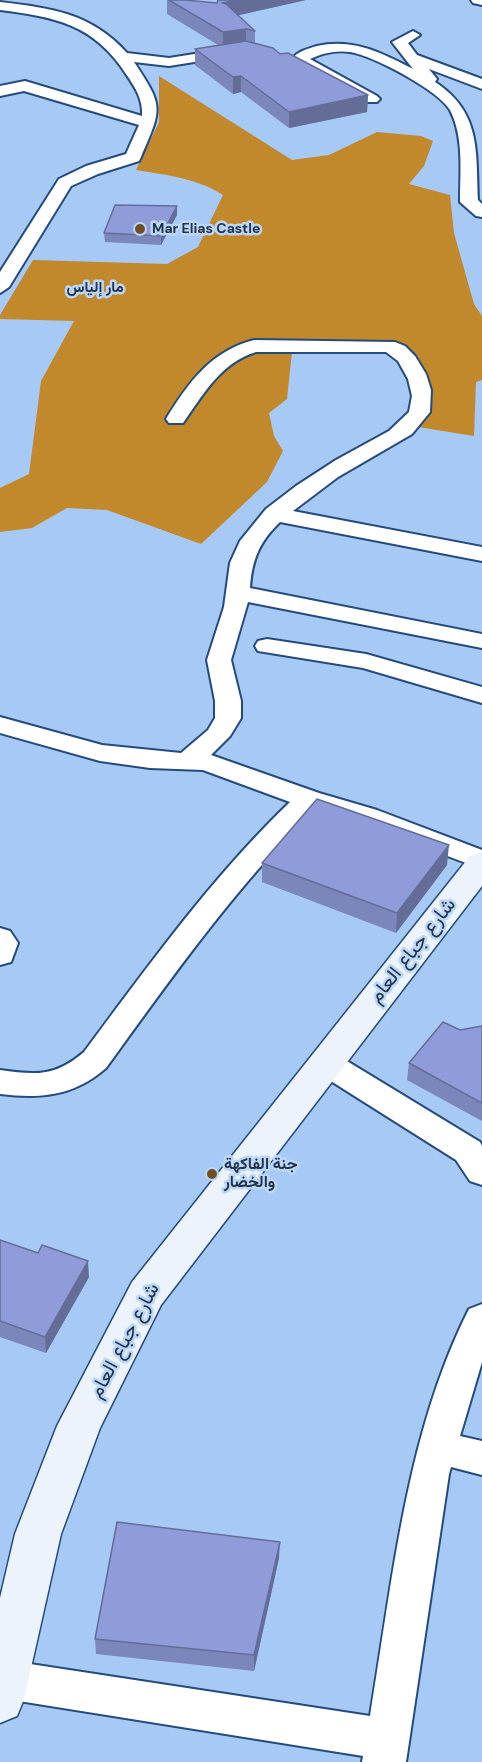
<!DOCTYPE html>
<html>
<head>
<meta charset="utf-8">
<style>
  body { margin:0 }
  canvas { display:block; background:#a6c9f6 }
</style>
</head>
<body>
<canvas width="482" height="1762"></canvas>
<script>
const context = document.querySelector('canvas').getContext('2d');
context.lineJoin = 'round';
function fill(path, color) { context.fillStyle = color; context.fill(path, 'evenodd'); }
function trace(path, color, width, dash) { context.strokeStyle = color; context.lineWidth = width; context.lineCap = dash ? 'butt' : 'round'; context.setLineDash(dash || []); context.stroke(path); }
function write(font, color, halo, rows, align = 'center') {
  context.font = font + ' "DM Sans",Vazirmatn,sans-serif'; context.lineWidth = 5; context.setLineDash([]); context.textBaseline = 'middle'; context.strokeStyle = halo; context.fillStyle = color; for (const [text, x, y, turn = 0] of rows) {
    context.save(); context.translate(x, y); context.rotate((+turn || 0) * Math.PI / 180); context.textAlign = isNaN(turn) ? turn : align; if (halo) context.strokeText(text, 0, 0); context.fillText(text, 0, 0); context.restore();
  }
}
fill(new Path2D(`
  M159,76l133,84 37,-5 48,-23 44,4 12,5 -9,25 -15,18 41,11 4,38 20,71 8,12v64l-6,2 -2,54 -56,-9 10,-19 -4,-28 -41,-38h-104l13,10 -5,47 -18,14 5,23 9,15 -16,31 -66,62 -94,-34 -40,-2 -35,20 -32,4v-44l29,-14 12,-93 33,-60 -74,-2v-4l33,-55 134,4 31,-17 25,-52c-26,-17 -57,-20 -87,-25l23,-48z`), '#c1882c');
const minor = new Path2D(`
  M471,0h11v5l-9,-2z
  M0,2c51,6 91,11 127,51l42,5 63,-10 7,4 -7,4 -63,10 -35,-4c30,45 28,46 7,95l-2,4 -41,13 -27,12 -62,101 -9,6v-21l59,-93 27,-13 40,-12 13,-29 -115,-34 -24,5v-10l25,-5 117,35c1,-17 -7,-29 -16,-42 -32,-50 -71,-57 -126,-64z
  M413,31l7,4 -12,8 9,12 65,24v10l-53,-20 8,10 -2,3c46,30 41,69 43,118l4,4v13l-6,-1 -16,-14c0,-30 4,-65 -10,-92 -12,-20 -76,-54 -100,-58 -13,-2 -28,1 -40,7l67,37 3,3 -3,3h-10l-75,-43c6,-8 15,-10 25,-13 36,-8 65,7 96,23l-21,-27z
  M254,340l141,2 10,4 10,10 11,18 5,16 -1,22 -18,22 -74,43 -45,34 189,36v14l-202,-39c-21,20 -28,38 -30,66l232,46v14l-234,-46 -17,58 10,41v17l-11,18 -19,19 108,38 58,17 105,40v19l-125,-47 -43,-13c-79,79 -143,169 -208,259 -32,28 -65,31 -106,26v-24c36,5 55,7 84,-18 65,-87 128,-175 206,-250l-87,-32 -53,-2 -50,-7 -100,-28v-16l102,28 79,8 27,-23 7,-12v-17l-8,-41 17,-53 6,-44 10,-22 26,-32 30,-23 40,-26 53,-29 20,-19 3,-16 -4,-17 -10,-18 -12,-9h-130c-36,11 -53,43 -73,71h-14l-3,-4c22,-36 45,-68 88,-79z
  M267,639l99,15 116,33v16l-119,-35 -105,-17 -3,-5 3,-5z
  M0,928l10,3 8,12 -7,19 -11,3z
  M326,1052l11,3 143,87 2,4v39l-12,-4 -14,-21 -141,-89 -5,-8 5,-8z
  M482,1304v58l-22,74 22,5v34l-31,-8 -2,7 -43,288h-44l1,-6 -363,-58v-36l4,-2 366,56c23,-137 36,-282 99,-407z`);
const secondary = new Path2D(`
  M482,852v34l-321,419 -61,123 -39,106 -37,165 -7,17 -17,7v-125l15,-64 42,-108 75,-144 338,-426z`);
trace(minor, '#254b7b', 4);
trace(secondary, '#254b7b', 3);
fill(minor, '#fff');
fill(secondary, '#ecf3fb');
fill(new Path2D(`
  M167,0h18l32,3 89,-3 -68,15 17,16v13l25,10 88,41 -1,17 -78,16 -48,-36 -8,2 -38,-29v-16l23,-4 -51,-31z
  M177,206v9l-16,30 -56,-3 -1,-9z
  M262,863l185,2 -51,68 -134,-51z
  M482,1026v95l-75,-41 2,-17 51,-33z
  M0,1240l89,37 -43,76 -46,-16z
  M279,1558l-25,113 -158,-17 -1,-15z`), '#7b86bb');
fill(new Path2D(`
  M237,0h69l-84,19v-16z
  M246,29v16l-23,3v-16z
  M241,76v16l-8,2v-17z
  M368,95l-1,17 -78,16v-16z
  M177,206v9l-16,30v-9z
  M449,845l-2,20 -51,68 1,-20z
  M88,1261l1,16 -43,76 -1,-16z
  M280,1542l-1,16 -25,113v-16z`), '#646d98');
const building = new Path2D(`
  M169,0h16l32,3 1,-3h19l-15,3 4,1 29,27 -9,-2 -23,3z
  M246,41l27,7 7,6 8,-1 80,42 -79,17 -48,-36 -8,1 -38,-28z
  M115,205l62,1 -16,30 -57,-3z
  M317,799l132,46 -52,68 -135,-50z
  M443,1022l17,8 22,-4v77l-73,-40z
  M0,1240l38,13 4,-8 46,16 -43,76 -45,-16z
  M117,1522l163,20 -26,113 -159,-16z`);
fill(building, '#8f9cd9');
trace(building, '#646d98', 1.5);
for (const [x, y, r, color] of [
  [140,229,6,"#6e5024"],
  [212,1174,6,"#6e5024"]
]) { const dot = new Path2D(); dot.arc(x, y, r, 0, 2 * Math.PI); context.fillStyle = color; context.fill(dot); trace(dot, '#bbd6f7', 2); }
write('bold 14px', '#22344a', '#bbd6f7', [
  ["Mar Elias Castle",152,229]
], 'left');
write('bold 15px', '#22344a', '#bbd6f7', [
  ["مار إلياس",95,288]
]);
write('bold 16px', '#22344a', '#bbd6f7', [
  ["جنة الفاكهة",224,1165],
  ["والخضار",224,1183]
], 'left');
write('20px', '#22344a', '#bbd6f7', [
  ["شارع جباع العام",413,951,-52],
  ["شارع جباع العام",125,1341,-62]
]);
</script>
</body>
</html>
